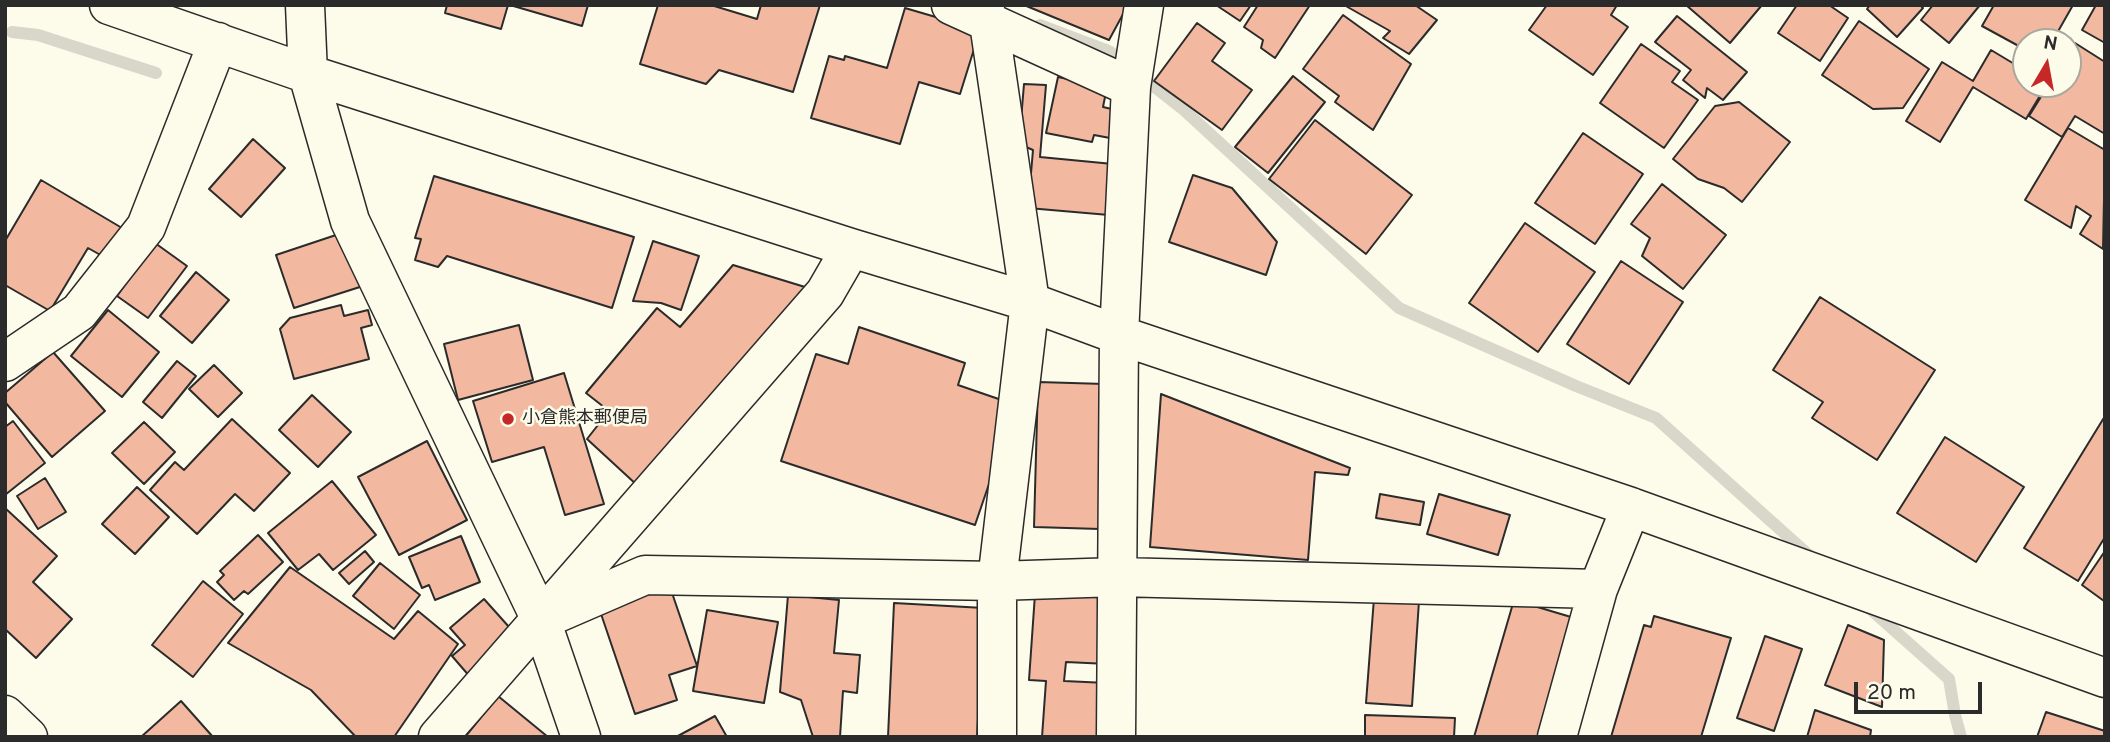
<!DOCTYPE html>
<html>
<head>
<meta charset="utf-8">
<style>
  body { margin:0 }
  #map { position:relative; width:2110px; height:742px; overflow:hidden; background:#fdfbea; font-family:Overpass,sans-serif }
  canvas { display:block }
  .frame { position:absolute; inset:0; border:7px solid #2b2b2b; pointer-events:none }
  .north { position:absolute; left:2012px; top:28px; width:70px; height:70px; box-sizing:border-box; background:#fdfbea; border:2px solid #a9a89e; border-radius:50%; rotate:10deg; font-size:19px; font-weight:700; line-height:28px; text-align:center; color:#2b2b2b }
  .north::after { content:''; display:block; margin:auto; width:24px; height:32px; background:#c62828; clip-path:polygon(50% 0,100% 100%,50% 72%,0 100%) }
  .scale { position:absolute; left:1854px; top:682px; width:128px; height:32px; box-sizing:border-box; border:4px solid #2b2b2b; border-top:0; padding-left:9px; font-size:21px; line-height:24px; white-space:nowrap; color:#2b2b2b; -webkit-text-stroke:5px #fdfbea; paint-order:stroke }
</style>
</head>
<body>
<div id="map">
<canvas width="2110" height="742"></canvas>
<div class="frame"></div>
<div class="north">N</div>
<div class="scale">20 m</div>
</div>
<script>
const context = document.querySelector('canvas').getContext('2d');
context.lineJoin = 'round';
function trace(path, color, width, dash) { context.strokeStyle = color; context.lineWidth = width; context.lineCap = dash ? 'butt' : 'round'; context.setLineDash(dash || []); context.stroke(path); }
function fill(path, color) { context.fillStyle = color; context.fill(path, 'evenodd'); }
function write(font, color, halo, rows, align = 'center') {
  context.font = font + ' Overpass,"Noto Sans JP",sans-serif'; context.lineWidth = 5; context.setLineDash([]); context.textBaseline = 'middle'; context.strokeStyle = halo; context.fillStyle = color; for (const [text, x, y, turn = 0] of rows) {
    context.save(); context.translate(x, y); context.rotate((+turn || 0) * Math.PI / 180); context.textAlign = isNaN(turn) ? turn : align; if (halo) context.strokeText(text, 0, 0); context.fillText(text, 0, 0); context.restore();
  }
}
trace(new Path2D(`
  M1040,25l69,26 75,59 215,198 177,78 80,32 156,140
  M12,32l26,3 118,38
  M1868,607l81,72 6,36 6,22`), '#d8d7c9', 12);
const building = new Path2D(`
  M447,5h61l-7,24 -56,-16z
  M510,5h78l-6,21z
  M658,5h53l46,14 4,-14h59l-27,87 -74,-22 -13,14 -66,-20z
  M1024,5h104l-19,35z
  M1216,5h35l-11,16z
  M1258,5h52l-35,53 -14,-10 2,-8 -19,-13z
  M1344,5h71l22,15 -28,34 -26,-16 7,-7z
  M1547,5h70l-6,10 17,12 -35,48 -64,-45z
  M1686,5h76l-32,38z
  M1797,5h32l19,13 -28,43 -42,-28z
  M1870,5h50l3,3 -26,29 -30,-28z
  M1933,5h47l-31,38 -28,-23z
  M1994,5h79l-21,37h-26v8l-44,-24z
  M2096,5h9v38l-23,-13z
  M905,8l75,22 -20,64 -41,-12 -19,62 -89,-26 18,-62 15,4 1,-4 42,12z
  M1343,15l68,49 -38,66 -38,-28 4,-6 -36,-27z
  M1677,16l70,56 -24,28 -16,-12 -2,10 -22,-18 8,-10 -36,-28z
  M1859,21l70,48 -26,39 -30,1 -51,-34z
  M1197,23l28,20 -13,18 40,29 -30,40 -68,-49z
  M2075,43l30,19v72l-30,-18 -13,21 -33,-21 20,-32h19v-30z
  M1641,44l39,27 -8,11 26,18 -34,48 -64,-45z
  M1991,50l35,21v13h21l-21,35 -53,-32 -33,55 -34,-21 36,-59 31,19z
  M1293,76l32,26 -57,71 -33,-26z
  M1058,77l49,10 -4,20 13,3 -6,28 -16,-3 -2,7 -46,-9z
  M1024,84l22,1 -6,72 73,7 -4,51 -81,-7 5,-58 -14,-6z
  M1739,102l51,40 -48,60 -18,-14 -26,-9 -25,-20 42,-53z
  M1315,120l97,75 -46,59 -97,-75z
  M2068,128l37,22 -2,99 -23,-15 11,-18 -15,-10 -5,22 -46,-28z
  M1583,133l60,41 -48,70 -60,-41z
  M253,139l32,29 -44,49 -32,-28z
  M1193,175l39,13 45,54 -11,33 -97,-33z
  M434,176l200,61 -22,71 -165,-52 -9,11 -23,-7 6,-21 -6,-1z
  M41,180l81,48 -18,29 -16,-9 -38,63 -45,-26v-44z
  M1662,184l64,51 -43,54 -41,-33 8,-18 -19,-14z
  M1525,223l70,49 -57,80 -69,-49z
  M345,232l18,54 -69,22 -18,-53z
  M653,241l46,15 -18,54 -20,-7 -28,-2z
  M155,243l32,23 -39,52 -31,-22z
  M1621,261l62,41 -54,82 -62,-40z
  M733,265l72,22 -167,199 -51,-47 22,-28 -23,-18 71,-85 23,19z
  M196,272l33,28 -37,43 -32,-27z
  M1820,297l115,73 -58,90 -65,-42 11,-16 -50,-32z
  M341,305l3,11 24,-6 4,15 -11,3 8,31 -75,20 -14,-50 10,-11z
  M108,310l51,42 -37,45 -51,-41z
  M519,325l14,55 -75,20 -14,-56z
  M859,327l106,36 -7,22 58,20 -41,120 -194,-64 35,-107 32,10z
  M53,352l52,59 -53,46 -47,-55v-9z
  M177,361l19,15 -34,42 -19,-16z
  M214,365l28,28 -24,24 -29,-28z
  M564,373l40,131 -39,11 -21,-68 -52,15 -19,-61z
  M1038,382l67,2 -5,145 -66,-2z
  M1161,394l189,74 -2,7 -33,-3 -7,88 -158,-13z
  M312,395l39,37 -33,35 -39,-37z
  M2105,416v121l-27,44 -54,-33z
  M232,419l58,54 -36,38 -19,-17 -38,40 -47,-44 25,-28 9,8z
  M13,421l32,42 -40,32v-68z
  M144,422l31,30 -31,32 -32,-31z
  M1945,437l79,50 -48,75 -79,-49z
  M427,441l40,79 -68,35 -41,-78z
  M45,478l21,34 -28,17 -21,-33z
  M332,481l44,54 -43,35 -14,-16 -21,16 -30,-37z
  M137,487l32,30 -34,37 -33,-30z
  M1380,494l44,8 -4,23 -44,-7z
  M1439,494l71,21 -12,40 -71,-21z
  M5,508l52,48 -24,26 39,37 -36,39 -31,-29z
  M258,535l25,27 -35,32 -4,-3 -10,9 -17,-18 7,-7 -4,-4z
  M461,536l19,46 -45,18 -6,-15 -7,3 -13,-31z
  M365,551l9,11 -25,22 -10,-11z
  M2105,551v49l-1,1 -22,-16z
  M380,563l40,32 -26,34 -41,-33z
  M290,567l104,72 24,-28 40,33 -64,93h-38l-45,-47 -83,-47z
  M203,581l40,33 -50,63 -41,-32z
  M670,587l27,79 -28,9 8,25 -42,14 -35,-103z
  M1035,594l77,4 -4,66 -42,-2 -2,19 43,2 -3,54h-62l4,-56 -17,-1z
  M788,595l51,5 -5,53 26,2 -3,38 -14,-2 -3,46h-27l-12,-37 -21,-8z
  M1374,598l45,3 -7,105 -46,-3z
  M484,599l34,38 -47,41 -19,-22 13,-11 -15,-17z
  M1514,600l67,20 -34,117h-73z
  M894,603l90,5 -7,129h-89z
  M707,610l71,12 -14,81 -71,-12z
  M1654,616l77,22 -30,99h-90l33,-112 7,2z
  M1848,625l36,15 -2,67 -57,-22z
  M1765,636l37,13 -28,82 -37,-13z
  M498,696l50,41h-83z
  M181,701l32,36h-72z
  M1815,710l56,20 -1,7h-63z
  M2046,712l59,19v6h-68z
  M1365,715l90,3 -1,19h-89z
  M715,716l12,21h-51z`);
fill(building, '#f2b8a0');
trace(building, '#2b2b2b', 2);
const minor = new Path2D(`
  M109,5l199,69 543,174 179,54 89,33 512,172 474,171
  M305,5l3,69 42,147 191,399 40,117
  M951,5l180,82
  M983,5l6,18 41,279 -33,279v156
  M5,362l74,-50 67,-85 72,-185
  M541,620l104,-45 352,6 120,-4 481,12
  M5,715l23,22
  M438,737l387,-444 26,-45
  M1116,737l3,-402 12,-248 13,-82
  M1557,737l41,-148 33,-82`);
trace(minor, '#2b2b2b', 41);
trace(minor, '#fdfbea', 38);
for (const [x, y, r, color] of [
  [508,419,7,"#c62828"]
]) { const dot = new Path2D(); dot.arc(x, y, r, 0, 2 * Math.PI); context.fillStyle = color; context.fill(dot); trace(dot, '#fdfbea', 2.5); }
write('18px', '#2b2b2b', '#fdfbea', [
  ["小倉熊本郵便局",522,419]
], 'left');
</script>
</body>
</html>
